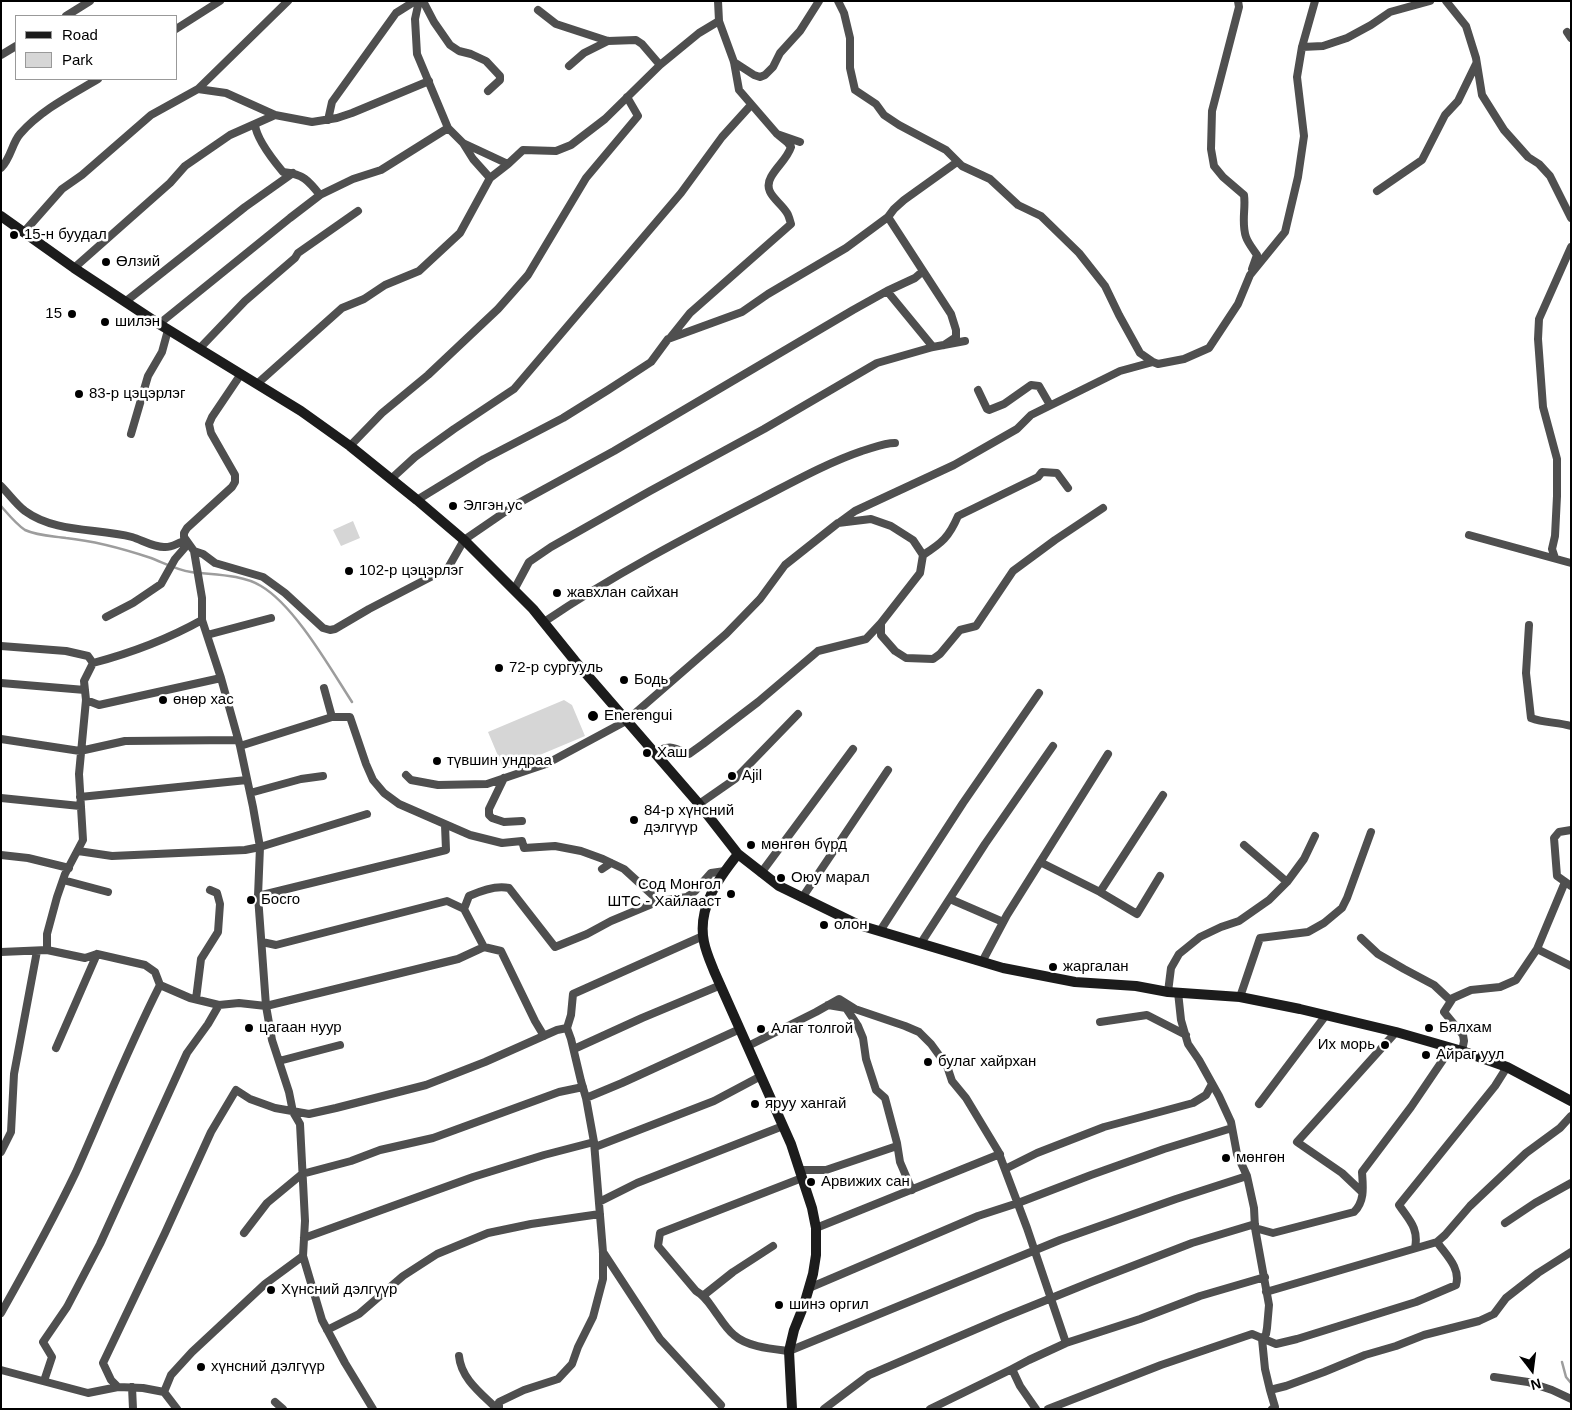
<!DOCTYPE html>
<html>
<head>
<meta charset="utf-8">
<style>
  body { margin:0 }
  #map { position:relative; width:1572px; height:1410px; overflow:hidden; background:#fff; font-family:Arial,sans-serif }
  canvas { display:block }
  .frame { position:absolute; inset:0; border:2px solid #000; pointer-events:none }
  .legend { position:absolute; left:15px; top:15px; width:162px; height:65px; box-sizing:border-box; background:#fff; border:1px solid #999; margin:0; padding:6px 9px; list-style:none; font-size:15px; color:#000 }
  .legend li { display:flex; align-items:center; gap:10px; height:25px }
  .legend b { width:25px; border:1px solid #999 }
  .north { position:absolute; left:1507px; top:1345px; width:50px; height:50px; -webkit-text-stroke:4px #fff; paint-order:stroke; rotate:165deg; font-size:14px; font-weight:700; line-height:20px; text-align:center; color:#000 }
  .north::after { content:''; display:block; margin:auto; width:18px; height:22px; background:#000; clip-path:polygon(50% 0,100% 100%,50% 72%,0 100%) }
</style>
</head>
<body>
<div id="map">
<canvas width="1572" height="1410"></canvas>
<div class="frame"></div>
<ul class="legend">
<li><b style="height:6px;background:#1c1c1c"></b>Road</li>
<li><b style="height:14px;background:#d6d6d6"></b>Park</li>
</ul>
<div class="north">N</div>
</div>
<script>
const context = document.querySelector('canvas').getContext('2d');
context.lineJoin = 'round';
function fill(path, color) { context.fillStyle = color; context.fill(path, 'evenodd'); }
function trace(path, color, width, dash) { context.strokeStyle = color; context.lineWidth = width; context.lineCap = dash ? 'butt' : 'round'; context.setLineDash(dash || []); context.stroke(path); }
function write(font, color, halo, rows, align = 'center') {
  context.font = font + ' Arial,sans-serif'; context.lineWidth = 5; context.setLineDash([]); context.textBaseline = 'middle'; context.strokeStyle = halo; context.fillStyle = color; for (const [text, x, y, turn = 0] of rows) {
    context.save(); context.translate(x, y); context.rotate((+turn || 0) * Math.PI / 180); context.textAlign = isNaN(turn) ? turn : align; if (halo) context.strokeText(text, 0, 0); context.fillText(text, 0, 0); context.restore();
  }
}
fill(new Path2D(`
  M353,521l7,17 -19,8 -8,-16z
  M564,700l8,5 13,31 -81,34 -16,-38z`), '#d6d6d6');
trace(new Path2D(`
  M1,506c7,8 15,18 24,24 13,6 28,6 41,8 29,3 58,11 85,20 13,5 26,12 40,14 22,3 50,2 70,14 34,20 69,82 91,116
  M1562,1362l4,15 5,6`), '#9d9d9d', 2.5);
trace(new Path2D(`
  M419,1l-4,18 2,35 31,74 15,15 45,21 15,-14 33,1 15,-6 34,-26 55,-54 39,-32 20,-12
  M423,1l11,21 16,23 9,6 12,3 15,7 14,15v4l-12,11
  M718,1l1,20 15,41 5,28 38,44 23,8
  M838,1l6,12 6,25v30l5,22 21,14 8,11 15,10 47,25 16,16 28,13 28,26 23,11 38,37 26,33 14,29 21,38 13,9
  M1238,1l1,6 -27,104 -1,38 3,17 9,11 21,18c2,13 -3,28 2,42 2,6 7,12 11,18l-5,14
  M1446,1l20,25 10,32 6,37 22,35 24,27 11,7 11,12 21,42
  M538,10l18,14 52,17 28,-1 6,4 18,21
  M66,16l24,-15
  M176,29l44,-28
  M1567,32l4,6
  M1302,47l21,-1 24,-8 24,-13 19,-13 40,-11
  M1,55l15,-9
  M734,62l20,13 6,2 5,-2 8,-8 7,-14 20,-22 19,-30
  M569,66l15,-13 24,-12
  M198,89l90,-88
  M328,120l4,-18 64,-89 19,-12
  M255,124c1,15 18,36 28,48 20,2 25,8 37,23
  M463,143l10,16 17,19
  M1,168c10,-10 11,-25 19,-34 21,-24 51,-39 78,-55
  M1377,191l45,-31 23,-45 13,-14 18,-37
  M888,217l6,-8 10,-9 53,-38
  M24,232l38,-43 20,-14 69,-60 47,-26 28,4 49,22 37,7 25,-4 15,-5 77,-32
  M74,268l96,-85 15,-17 45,-31 45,-20
  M887,291l46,56
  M125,302l120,-95 48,-34
  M159,324l131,-106 30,-23 33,-16 28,-9 67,-42
  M670,338l20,-25 101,-89c-1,-3 -2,-8 -4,-11 -7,-12 -25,-20 -16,-36 6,-11 16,-18 20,-30l-3,-4 -11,-9
  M200,348l45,-47 50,-43 3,-5 60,-42
  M241,374l-29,43 -3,7 2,9 24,42v7l-3,5 -45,41 -3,5v4l10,14 8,47v22l19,58 19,68 13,61 7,40 -2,49 8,110 6,34 17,52 4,20 7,12 5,97 -2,35 19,64 23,43 28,46
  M258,383l84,-75 22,-9 21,-14 34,-14 41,-38 30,-55 18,-14
  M978,390l9,19 2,1 15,-6 27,-19 8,1 11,19
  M131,434l17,-58 14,-24 6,-22
  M350,446l32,-33 46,-38 70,-66 30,-34 58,-97 52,-62 -11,-19
  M391,479l24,-22 39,-28 60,-40 167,-196 41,-56 29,-32
  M1,486c8,8 15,18 24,25 30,22 72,17 107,26 10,3 21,10 32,10 8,1 14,-5 22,-6
  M417,500l67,-41 79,-41 45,-28 43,-28 17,-23 74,-27 26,-18 78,-46 42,-31 63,97 5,16v7l-12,8
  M840,522l15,-11 99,-46 63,-36 14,-14 89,-44 33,-9 5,2 26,-5 25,-11 29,-44 12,-29 35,-43 13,-55 6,-41 -7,-59 5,-30 13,-46
  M1469,535l102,28
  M194,551l9,3 12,9 48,14 22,16 38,35 7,2 5,-1 34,-20 79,-41 16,-28 51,-35 99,-54 239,-141 34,-19 28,-13 8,-7
  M923,555c19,-12 26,-18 35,-39l80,-39 4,-5 15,1 11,15
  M1555,558l-3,-9 3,-13 2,-40v-37l-14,-52 -5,-68 1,-20 32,-72
  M514,590l15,-28 22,-15 99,-56 114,-62 113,-66 56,-16 32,-6
  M106,617l27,-14 28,-19 14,-25 13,-15
  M544,622c69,-47 144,-86 218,-124 33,-17 65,-35 100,-47 11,-3 21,-8 33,-8
  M1529,625l-3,48 5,45c13,5 26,4 40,8
  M207,635l64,-17
  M1,646l65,5 22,5 5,7 -9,18 2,19 -7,74 4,66 -18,34 -8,23 -10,37v16
  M93,663c38,-10 75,-24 109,-43
  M1,683l84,7
  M324,688l8,29
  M86,700l13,5 122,-27
  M1,739l79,12 45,-10 113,-1
  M240,746l92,-29h18l16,47 7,16 11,13 15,11 71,31 32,8 20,-2 2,7 31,-2 26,5 22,8 21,10 35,32
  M654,753c15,-9 19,-6 35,1l14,-10 55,-42 60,-51 48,-12 15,-16
  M406,775l5,5 27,5 49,-1 59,-20 80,-43 100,-87 34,-35 25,-34 53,-42 33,-4 20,7 22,14 10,15 -3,18 -39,50v12l14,16 11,7 27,1 7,-5 20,-24 16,-4 37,-55 42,-31 48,-32
  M504,778l-15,31v6l3,3 12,4 18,-1
  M250,793l51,-14 22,-3
  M80,797l167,-17
  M1,798l79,8
  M699,804l36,-25 63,-65
  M1571,830l-12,2 -5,6 3,38 14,10
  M1244,845l43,37
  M78,851l34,5 133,-6 15,-3 107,-33
  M1,855l27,3 41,10
  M1040,862l60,30 37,22 23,-38
  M602,869l9,-6
  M761,873l92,-124
  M63,880l45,12
  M1100,892l63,-97
  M258,896l188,-46 -1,-25
  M802,898l86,-128
  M950,899l53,23
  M464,909l5,-13c11,-5 28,-11 40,-8l46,59 32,-13 24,-13 48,-20 28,-4 8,-6 16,-18 14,-2
  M880,931l83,-128 76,-110
  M1361,938l17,16 26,15 30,16 17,16
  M262,942l14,3 171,-44 17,8 20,38 17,4 34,70 9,15
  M921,943l64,-99 68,-98
  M1537,949l34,17
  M1,952l46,-2 38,8 12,-4 48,11 10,7 5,13 30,13 29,7
  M982,962l25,-47 101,-161
  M1168,992l3,-24 8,-14 21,-17 21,-10 18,-6 30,-21 18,-18 17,-23 11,-23
  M1178,992l3,28 7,24 11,16 20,36 12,26 6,32 10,22 7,32 1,20 14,77 -2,23 -1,6 -4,5 3,30 5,21
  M1240,997l20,-59 48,-6 16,-9 18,-15 5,-10 24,-66
  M196,999l5,-40 17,-27 2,-28 -3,-11 -7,-3
  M828,1005l18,3 12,18 5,12 3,21 10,31 9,8 12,45 3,19 12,28
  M1100,1022l47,-7 39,20
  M748,1046l68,-34 23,-13 16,10 50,17 14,6 12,12 16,22 5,15 14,17 32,53 29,77 39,115
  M56,1048l41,-94
  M574,1049l68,-31 79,-33
  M1462,1051l2,-10 -1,-6 -19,-23 9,-14 18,-8 29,-3 16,-7 21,-31 28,-67
  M279,1061l61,-16
  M586,1098l36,-15 118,-54
  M1259,1104l67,-89
  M595,1147l119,-46 47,-25
  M1,1152l10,-20 3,-58 23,-123
  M1005,1169l32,-16 67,-26 89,-24 13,-8 6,-11
  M800,1170h26l71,-24
  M802,1178l-142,55 -2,13 38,45c11,6 15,16 23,26 4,6 9,13 15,18 13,12 39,14 55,16l271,-111 116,-41 71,-23
  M1362,1192l-20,-19 -45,-31 99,-110
  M599,1202l38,-19 146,-57
  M1505,1223l30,-20 36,-20
  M816,1228l184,-74
  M1255,1228l18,5 81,-21c11,-11 9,-25 8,-40l49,-65 40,-59
  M244,1233l23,-30 35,-29 49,-13 29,-11 53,-12 126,-46 24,-5
  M304,1238l169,-61 71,-22 50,-13
  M1415,1248c4,-20 -6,-28 -16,-43l96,-119 12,-19
  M603,1252l57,87 61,66
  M809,1288l169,-72 40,-13 73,-28 73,-26 68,-21
  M1266,1292l171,-50 8,-7 25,-29 56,-53 34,-25 11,-12
  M704,1295l29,-23 40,-26
  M1,1313c26,-46 52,-93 75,-141 28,-63 53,-126 84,-187
  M327,1330l32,-16 44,-38 34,-22 51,-21 43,-9 69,-10
  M459,1356c2,23 23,38 38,53
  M1012,1369l17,-9 37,-17 74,-24 60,-23 65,-19
  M1,1370l87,23 30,-6 25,1 21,4 13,17
  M1494,1377l34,5 24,8 19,9
  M44,1381l8,-24 -9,-15 24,-35 33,-63 87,-191 21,-29 11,-19 20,-2 27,3 192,-47 26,-12
  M118,1387l-7,-7 -8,-17 62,-130 46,-101 25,-42 14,9 25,9 34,6 27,-6 90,-23 59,-23 72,-32 10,-2 4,-13 2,-21 130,-58
  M132,1387l1,22
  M164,1392l7,-17 21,-23 73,-68 38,-28
  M275,1402l8,7
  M499,1409v-7l25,-12 34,-11 14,-15 6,-17 15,-30 10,-38v-27l-9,-110 -8,-44 -5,-17 -10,-42 -4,-11
  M824,1409l45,-34 133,-57 89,-36 101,-39 63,-19
  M930,1409l82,-40 8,17 16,23
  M1048,1409l113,-44 91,-31 24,10 21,-5 119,-37 40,-17c5,-17 -10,-30 -19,-43
  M1272,1409l3,-2 -5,-17 16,-4 38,-14 41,-17 31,-9 28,-11 55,-14 15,-7 12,-16 32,-25 33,-21`), '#4f4f4f', 8);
trace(new Path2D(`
  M1,216l73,52 85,56 142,87 49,35 67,54 47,40 69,69 42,52 124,143 39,50 41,32 80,39 144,43 72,14 61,4 32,6 72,5 60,12 96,23 66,19 45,16 64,34
  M738,854c-20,25 -41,54 -34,88 2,10 6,19 10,29l77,173 21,64 4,20v27l-3,19 -9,31 -10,25 -5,21 3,58`), '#1c1c1c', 10);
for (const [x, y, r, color] of [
  [14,235,5,"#000"],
  [106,262,5,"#000"],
  [72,314,5,"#000"],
  [105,322,5,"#000"],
  [79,394,5,"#000"],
  [453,506,5,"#000"],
  [349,571,5,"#000"],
  [557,593,5,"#000"],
  [499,668,5,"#000"],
  [624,680,5,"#000"],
  [163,700,5,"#000"],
  [593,716,6,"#000"],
  [647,753,5,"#000"],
  [437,761,5,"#000"],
  [732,776,5,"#000"],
  [634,820,5,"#000"],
  [751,845,5,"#000"],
  [781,878,5,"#000"],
  [731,894,5,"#000"],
  [251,900,5,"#000"],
  [824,925,5,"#000"],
  [1053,967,5,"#000"],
  [249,1028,5,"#000"],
  [1429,1028,5,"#000"],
  [761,1029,5,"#000"],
  [1385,1045,5,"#000"],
  [1426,1055,5,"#000"],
  [928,1062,5,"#000"],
  [755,1104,5,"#000"],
  [1226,1158,5,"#000"],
  [811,1182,5,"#000"],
  [271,1290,5,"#000"],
  [779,1305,5,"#000"],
  [201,1367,5,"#000"]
]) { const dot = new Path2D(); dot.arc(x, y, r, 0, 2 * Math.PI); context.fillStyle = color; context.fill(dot); trace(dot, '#fff', 2); }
write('15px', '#000', '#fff', [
  ["15-н буудал",24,235],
  ["Өлзий",116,262],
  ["15",62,314,"right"],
  ["шилэн",115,322],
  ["83-р цэцэрлэг",89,394],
  ["Элгэн ус",463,506],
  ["102-р цэцэрлэг",359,571],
  ["жавхлан сайхан",567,593],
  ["72-р сургууль",509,668],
  ["Бодь",634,680],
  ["өнөр хас",173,700],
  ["Enerengui",604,716],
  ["Хаш",657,753],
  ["түвшин ундраа",447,761],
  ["Ajil",742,776],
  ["84-р хүнсний",644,811],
  ["дэлгүүр",644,828],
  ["мөнгөн бүрд",761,845],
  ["Оюу марал",791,878],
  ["Сод Монгол",721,885,"right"],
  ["ШТС - Хайлааст",721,902,"right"],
  ["Босго",261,900],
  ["олон",834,925],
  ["жаргалан",1063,967],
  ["цагаан нуур",259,1028],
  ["Бялхам",1439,1028],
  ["Алаг толгой",771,1029],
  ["Их морь",1375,1045,"right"],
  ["Айраг уул",1436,1055],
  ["булаг хайрхан",938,1062],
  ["яруу хангай",765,1104],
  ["мөнгөн",1236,1158],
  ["Арвижих сан",821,1182],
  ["Хүнсний дэлгүүр",281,1290],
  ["шинэ оргил",789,1305],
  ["хүнсний дэлгүүр",211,1367]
], 'left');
</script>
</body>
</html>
